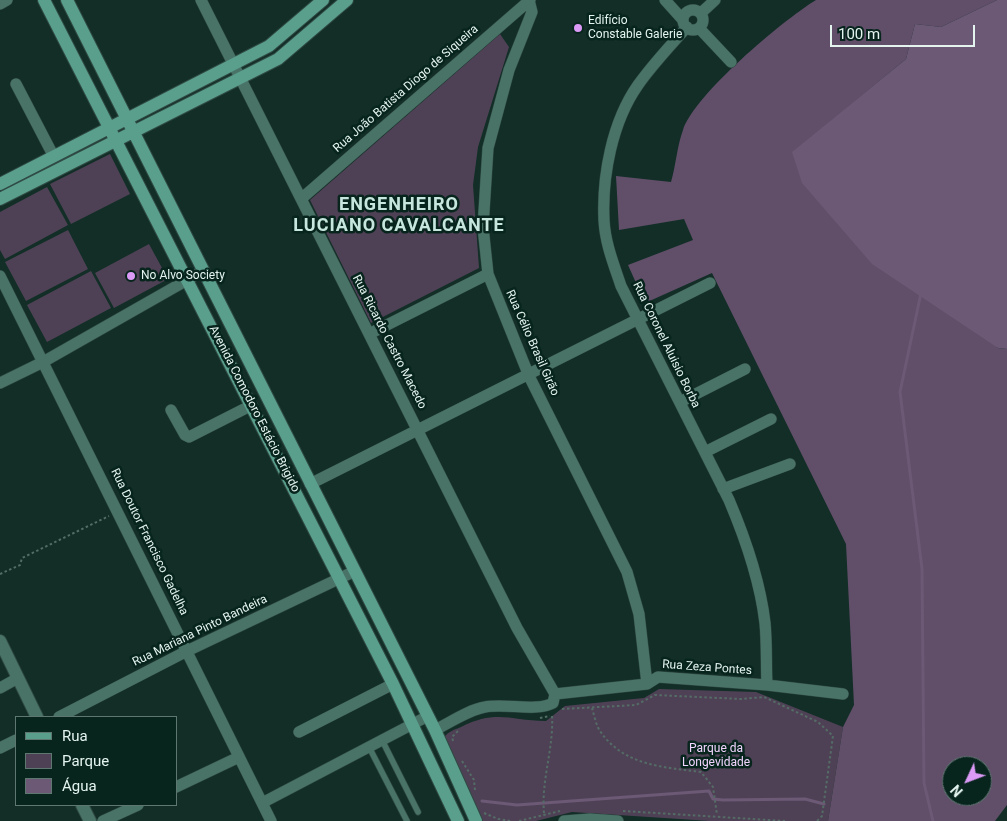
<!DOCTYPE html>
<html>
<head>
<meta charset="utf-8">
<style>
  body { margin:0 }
  #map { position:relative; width:1007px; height:821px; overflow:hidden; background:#122e27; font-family:Roboto,sans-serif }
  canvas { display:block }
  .legend { position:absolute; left:15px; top:716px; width:162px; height:90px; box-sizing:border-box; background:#07241d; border:1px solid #5f7771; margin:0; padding:6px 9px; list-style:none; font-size:15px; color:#e4f4ef }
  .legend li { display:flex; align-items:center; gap:10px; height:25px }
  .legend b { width:25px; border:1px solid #5f7771 }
  .north { position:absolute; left:942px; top:756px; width:50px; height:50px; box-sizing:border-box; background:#07241d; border:1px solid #5f7771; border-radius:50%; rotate:227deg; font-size:14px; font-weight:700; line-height:20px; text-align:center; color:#e4f4ef }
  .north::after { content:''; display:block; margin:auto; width:18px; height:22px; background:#db9af6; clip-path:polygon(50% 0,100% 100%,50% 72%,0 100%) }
  .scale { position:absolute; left:830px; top:25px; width:145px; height:22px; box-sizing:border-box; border:2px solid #e4f4ef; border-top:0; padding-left:6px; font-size:15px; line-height:18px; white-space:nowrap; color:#e4f4ef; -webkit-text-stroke:4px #07241d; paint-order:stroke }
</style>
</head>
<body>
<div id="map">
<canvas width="1007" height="821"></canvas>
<ul class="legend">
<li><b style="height:6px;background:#5a9e8c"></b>Rua</li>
<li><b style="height:14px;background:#4f4155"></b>Parque</li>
<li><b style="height:14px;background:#6c5975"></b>Água</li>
</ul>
<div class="north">N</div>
<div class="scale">100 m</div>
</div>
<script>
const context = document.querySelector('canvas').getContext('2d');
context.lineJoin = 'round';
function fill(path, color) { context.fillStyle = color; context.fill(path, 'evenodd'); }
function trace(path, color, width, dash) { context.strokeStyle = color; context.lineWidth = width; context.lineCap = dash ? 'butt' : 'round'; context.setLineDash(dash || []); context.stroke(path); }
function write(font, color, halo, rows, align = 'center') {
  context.font = font + ' Roboto,sans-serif'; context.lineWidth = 5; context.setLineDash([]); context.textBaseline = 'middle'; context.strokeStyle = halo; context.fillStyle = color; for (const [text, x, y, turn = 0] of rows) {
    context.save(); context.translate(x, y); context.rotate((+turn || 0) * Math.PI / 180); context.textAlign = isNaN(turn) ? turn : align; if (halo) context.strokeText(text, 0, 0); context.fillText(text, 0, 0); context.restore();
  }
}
fill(new Path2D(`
  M500,34l9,13 -31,100 -5,38 6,83 -108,55 -61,-123z
  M110,154l20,40 -59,30 -21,-40z
  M47,187l21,38 -63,34 -5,-9v-38z
  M68,230l20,39 -62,32 -21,-39z
  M149,244l19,35 -54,29 -19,-35z
  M91,271l20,37 -64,34 -20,-37z
  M659,689l97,3 87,35 -15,94h-118l-138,-9 -36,9h-58l-36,-81c4,-7 11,-10 19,-13 36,-18 49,-6 85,-6l19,-15 79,-8z`), '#4f4155');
fill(new Path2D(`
  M816,0h181l-56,27 -26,-3 -9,35 -113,93 205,196 9,1v456l-12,16h-167l15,-94 11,-22 -8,-161 -134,-271 -67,30 -17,-38 65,-25 -9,-21 -65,11 -3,-54 55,6c5,-17 6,-36 12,-52 11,-35 100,-110 133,-130zM952,766h30v30h-30z`), '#614e69');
fill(new Path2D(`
  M997,0h10v349l-9,-1 -126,-84 -70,-81 -10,-31 114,-93 9,-35 26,3z`), '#6c5975');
trace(new Path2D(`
  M921,293l-21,99 22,177 2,214 9,38
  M482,801l35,4 192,-14 4,8 10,1 82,-1 19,5`), '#6c5975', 3);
const service = new Path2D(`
  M382,740l36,72
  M369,747l38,74`);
const minor = new Path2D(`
  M201,0l316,628 38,66
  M529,0l3,12 -23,58 -21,78 -5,79 5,47 41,102 98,196 12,42 8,70
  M665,0l18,20
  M0,4l7,-4
  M683 20a10 10 0 1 1 20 0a10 10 0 1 1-20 0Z
  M701,13l14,-13
  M687,27c-17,19 -35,38 -49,58 -26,37 -36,91 -34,135 1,23 10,45 17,66l108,214c17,40 31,80 36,123 2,21 1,42 2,62
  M699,28l32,34
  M16,84l37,71
  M301,199l229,-199
  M0,276l271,545
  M369,334l119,-60
  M0,383l43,-21 160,-91
  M680,402l65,-33
  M171,410l14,25 4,2 63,-32
  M705,452l66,-33
  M310,484l400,-201
  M723,489l67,-25
  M0,688l18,-10
  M555,694l92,-10 11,-7 109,8 76,9
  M59,717l128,-66 168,-80
  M435,730c16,-8 33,-20 50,-23 20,-4 52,5 68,-4l2,-9
  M299,732l94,-48
  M0,748l16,-8
  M176,787l63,-30
  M262,803l166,-87
  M103,821l35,-16
  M564,821l26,-2 28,2`);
const tertiary = new Path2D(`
  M0,641l37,76
  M82,805l8,16`);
const secondary = new Path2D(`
  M44,0l349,684 65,137
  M67,0l368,730 41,91
  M0,184l269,-138 54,-46
  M0,199l278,-140 69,-59`);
trace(service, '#2f4a43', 7);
trace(minor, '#2f4a43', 12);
trace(tertiary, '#2f4a43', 14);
trace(secondary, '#2f4a43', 14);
trace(new Path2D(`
  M0,574l20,-9 2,-7 87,-42
  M592,708c2,7 4,17 8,23 24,35 63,36 101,41l12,15 4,28
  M562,709l74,-4 19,-10 86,4 23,-2 54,25 15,14 -11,80 -5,5
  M540,718l10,-2
  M453,741l-1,-4 6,-6
  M462,761l12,19 1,11
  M623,811l162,10
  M484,813l14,6 13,2
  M544,813c-3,-33 10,-65 8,-98
  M519,821l41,-10`), '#546c66', 2, [2.5, 2.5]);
trace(service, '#4a7368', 5.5);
trace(minor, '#4a7368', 11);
trace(tertiary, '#4a7368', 12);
trace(secondary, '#5a9e8c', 12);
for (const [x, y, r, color] of [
  [578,28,5,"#db9af6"],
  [131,276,5,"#db9af6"]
]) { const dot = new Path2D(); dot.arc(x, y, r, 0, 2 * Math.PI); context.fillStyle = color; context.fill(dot); trace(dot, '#07241d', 2); }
write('12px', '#e4f4ef', '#07241d', [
  ["Edifício",588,21],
  ["Constable Galerie",588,35],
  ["No Alvo Society",141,276]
], 'left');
write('12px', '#e4f4ef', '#07241d', [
  ["Rua João Batista Diogo de Siqueira",406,89,-41],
  ["Rua Ricardo Castro Macedo",389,342,63],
  ["Rua Célio Brasil Girão",532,343,66],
  ["Rua Coronel Aluisio Borba",666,345,64],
  ["Avenida Comodoro Estácio Brigido",254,409,63],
  ["Rua Doutor Francisco Gadelha",149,542,64],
  ["Rua Mariana Pinto Bandeira",200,631,-26],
  ["Rua Zeza Pontes",707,668,4]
]);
write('12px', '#f1d4fd', '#07241d', [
  ["Parque da",716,749],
  ["Longevidade",716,763]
]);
context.letterSpacing = '1px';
write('bold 18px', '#c7e7de', '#07241d', [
  ["ENGENHEIRO",399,205],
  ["LUCIANO CAVALCANTE",399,226]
]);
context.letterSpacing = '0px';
</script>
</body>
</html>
